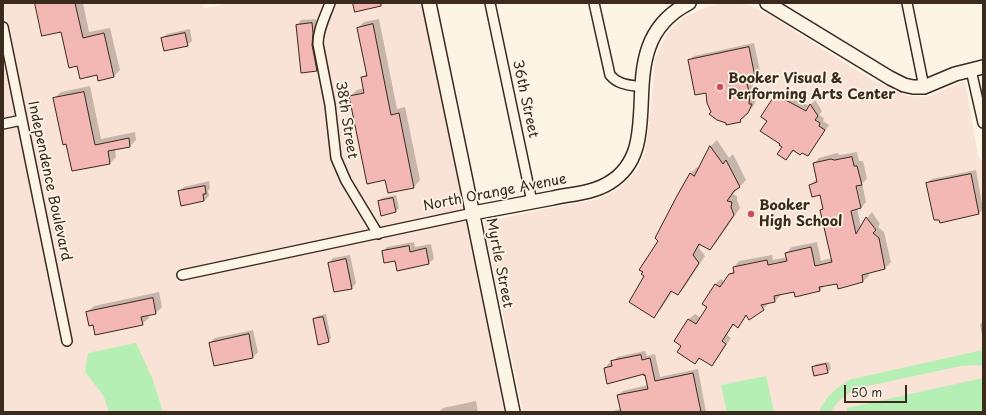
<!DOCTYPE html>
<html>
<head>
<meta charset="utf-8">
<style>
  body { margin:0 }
  #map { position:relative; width:986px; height:415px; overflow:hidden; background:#fcf5e5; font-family:"Playpen Sans",sans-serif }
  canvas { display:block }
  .frame { position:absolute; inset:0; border:4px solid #3b2a1e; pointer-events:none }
  .scale { position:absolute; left:844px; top:385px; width:63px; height:18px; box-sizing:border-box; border:2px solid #3b2a1e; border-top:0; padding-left:5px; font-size:12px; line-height:14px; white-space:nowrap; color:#3b2a1e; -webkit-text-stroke:3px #fcf5e5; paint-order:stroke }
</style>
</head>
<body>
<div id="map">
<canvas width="986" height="415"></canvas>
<div class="frame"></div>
<div class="scale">50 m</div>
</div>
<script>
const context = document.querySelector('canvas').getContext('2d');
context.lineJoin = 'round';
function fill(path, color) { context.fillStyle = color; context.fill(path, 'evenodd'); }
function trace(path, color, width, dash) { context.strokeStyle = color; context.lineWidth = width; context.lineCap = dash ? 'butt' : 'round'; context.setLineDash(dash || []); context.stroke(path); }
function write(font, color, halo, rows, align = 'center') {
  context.font = font + ' "Playpen Sans",sans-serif'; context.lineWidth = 3.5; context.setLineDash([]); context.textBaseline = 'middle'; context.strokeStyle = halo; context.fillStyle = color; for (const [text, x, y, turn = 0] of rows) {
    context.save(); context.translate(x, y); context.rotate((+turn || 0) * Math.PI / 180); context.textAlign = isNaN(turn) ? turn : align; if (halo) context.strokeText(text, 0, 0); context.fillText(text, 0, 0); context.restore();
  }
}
fill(new Path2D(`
  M3,3h200l1,5 27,-5h193l43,207 -291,62 2,9 291,-63 39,194h-345l-10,-32 -68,-8 18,23 6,17h-106v-284l15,-3 45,221 10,-2z
  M728,3l21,2 25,13 98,62 36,16 19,1 38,-16 13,74 5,8v249h-460l-39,-190 70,-15 41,-7 24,-11 18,-19 8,-17 6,-45 4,-49 13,-27 16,-15 25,-11z
  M3,52l13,65 -13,2z`), '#f9e2d6');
fill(new Path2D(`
  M136,343l17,37 10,32h-54l-6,-17 -18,-23 3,-19z
  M983,350v16l-7,-1 -15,1 -98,21c-14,4 -25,12 -32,25h-12c7,-16 18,-26 33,-33z
  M766,376l8,36h-47l-6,-27z
  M983,378v34h-136v-4z`), '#b5efb3');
fill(new Path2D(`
  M36,3h47l6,29 21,-4 10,42 -7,7 -15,-3 -20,-9 -16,-35z
  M316,19l5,46 -4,5 -20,-45 4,-5z
  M379,19l18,90 8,-2 15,73 -6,7 -28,-8 -36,-83 7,-6 8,-2 -3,-10 5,-5 -9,-45 6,-6z
  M190,29l2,12 -5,4 -25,-7 5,-4z
  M754,43l7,33 -5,5 -4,1 2,8v9l2,1 -3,7 -9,8 1,2 -5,4 -13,1 -15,-10 -5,-20 -18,-32 5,-4z
  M90,86l11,53 34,-7 1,8 -6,6 -15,3 1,8 -6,6 -43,-20 -13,-45 7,-6z
  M779,93l6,3 2,-2 22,12 6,-6 7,11 -3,4 5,3 -1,3 6,4 -17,25 -5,5 -13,-5 -8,9 -3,-12 -15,-26 -6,-5 13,-19z
  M717,140l12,18 4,-4 13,26 -13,14 4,2v4l3,8 -24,35 -6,6 -9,-5 -2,4 6,8 -21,32 -6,6 -5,-3 -13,19 -6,6 -8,-40 33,-81 12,-22 6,-6 2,2 12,-23z
  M857,152l2,9h4l4,18 -5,4 4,19 -5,6h-4l4,19 6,-9 5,-6 8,12 -2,3 6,5 7,30 -6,6 -17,4 1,4 -6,5 -24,6 -1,-5 -12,3 -6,5 -25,6 -1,-5 -14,3v2l-5,5 -7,1 1,1 -6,6 -13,10 -3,-4 -9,12 -4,-3 -7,11 4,3 -14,21 -5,5 -12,-7 -5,5 -13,-17 -7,-4 14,-22 6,-5 6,4 7,-11 7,-23 6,-5 4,3 9,-12v-3l5,-6 33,-6 1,5 14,-3 -1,-4 6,-6 25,-5 4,19 11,-3 -11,-48 3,-2 -3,-14 -11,-9 7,-6 -3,-16 5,-5 18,-5 3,2zM856,181l5,24h-2l-5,-23z
  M976,170l7,39 -4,4 -39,9 -13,-39 5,-4z
  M209,181l1,7 -2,3 1,5 -5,5 -22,4 -3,-13 5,-5z
  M396,195l3,13 -3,3 -14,3 -3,-13 3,-3z
  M414,242l1,5 16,-3 3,15 -5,4 -31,7 -2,-10 -13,-8 4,-5z
  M350,255l6,28 -4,5 -17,3 -6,-28 4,-5z
  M159,292l3,15 -7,7 -7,1 1,3 -7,6h-48l-7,-12 7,-6z
  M326,314l5,24 -3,3 -14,-22 3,-3z
  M983,321v18l-3,-14z
  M253,330l5,22 -5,5 -38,8 -5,-22 5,-5z
  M645,351l2,5 8,-2 5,23 38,-8 8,43h-93l2,-2 6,-1 -3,-14 5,-4 25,-6 -4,-12 -39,-5 4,-5h3l5,-6z
  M829,362l2,7 -3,3 -15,-5 3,-3z
  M476,401l2,11h-39l4,-4z`), '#0003');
const building = new Path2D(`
  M35,3h40l8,35 21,-5 10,44 -16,4 -1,-6 -17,4 -3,-13 -8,2 -8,-36 -19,4z
  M353,3h28v3l-26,6z
  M312,23l1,10 -1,12 5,26 -16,2 -5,-48z
  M373,24l18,91 8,-2 15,75 -26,5 -3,-13 -18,4 -18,-88 15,-3 -3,-16 6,-1 -10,-48z
  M185,33l3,13 -24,5 -3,-13z
  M749,47l7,35 -9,2 3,11 -1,9h3l-4,9 -8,7 1,2 -15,3v-2l-9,-3 -8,-6 2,-2 -4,-9 -1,-10 -11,2 -7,-35z
  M84,92l11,53 34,-7 1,9 -22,4 2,13 -38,7 -6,-27 -3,1 -10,-47z
  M774,97l6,3 2,-2 24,13 4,-7 8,12 -3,4 5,3 -1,3 6,4 -17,26 -6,-3 -2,2 -7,-5 -7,10 -9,-6 5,-7 -3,-2 1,-1 -20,-13 7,-10 -6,-4z
  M710,146l13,18 3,-4 14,27 -6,4 -7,10 5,1 -1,5 3,8 -24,35 -11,-6 -6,11 6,8 -21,32 -7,-4 -17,27 -25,-16 15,-26 -3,-2 2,-2 -4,-2 19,-29 -3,-3 23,-44 12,-21 4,3z
  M852,157l2,9h3l5,19 -6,1 5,22 -10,3 5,23 10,-17 10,13 -3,3 6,5 6,31 -23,6 1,7 -25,7 -1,-5 -18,3 1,4 -25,6 -1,-5 -20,4 1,6 -14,3 3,5 -15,10 -3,-5 -8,13 -5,-4 -11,17 4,3 -14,22 -13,-8 -4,6 -18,-12 4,-6 -7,-5 14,-22 8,5 11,-17 -5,-3 13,-20 5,3 9,-13 5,-1 -1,-6 34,-7 1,5 19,-4 -2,-8 26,-6 4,19 17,-4 -12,-52 3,-1 -3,-14 -8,2 -3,-12 8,-3 -4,-19 18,-4 3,1z
  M971,174l8,40 -39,9 -1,-3h-5l-8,-37z
  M205,186l1,8h-3l1,7 -23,5 -3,-15z
  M393,198l3,14 -15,4 -3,-15z
  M409,246l1,6 16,-4 3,16 -32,7 -2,-10 -11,2 -2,-12z
  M346,259l6,30 -18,3 -6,-29z
  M153,298l3,16 -15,3 2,8 -48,10 -2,-10 -4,1 -3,-14z
  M323,317l6,25 -11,3 -5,-26z
  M249,334l4,24 -39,8 -5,-23z
  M641,355l1,5 8,-2 5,23 38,-8 8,39h-80l-4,-17 31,-6 -3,-14 -1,1v-2l-37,10 -3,-16 8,-2 -1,-5z
  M826,364l2,9 -14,3 -2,-9z`);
fill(building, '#f3b7b4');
trace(building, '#3b2a1e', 1);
const street = new Path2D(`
  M330,3c-5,14 -12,26 -12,41l12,61 6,53 10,23 32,53
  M490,3l42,199
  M594,3l16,72c8,10 20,10 32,12
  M907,3l17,84
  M3,27l64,314
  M971,70l12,53
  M3,124l19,-4
  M182,275l291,-62`);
const secondary = new Path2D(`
  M429,3c29,136 56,273 84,409
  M767,3l123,75 14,7 9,2h11l31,-13 28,-7
  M473,213c27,-5 53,-10 80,-15 18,-4 40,-5 56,-15 64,-38 -4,-137 80,-180`);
trace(street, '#3b2a1e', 12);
trace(secondary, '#3b2a1e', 16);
trace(street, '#fcf5e5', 9);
trace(secondary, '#fcf5e5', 13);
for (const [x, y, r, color] of [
  [720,87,4,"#d1495b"],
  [751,214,4,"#d1495b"]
]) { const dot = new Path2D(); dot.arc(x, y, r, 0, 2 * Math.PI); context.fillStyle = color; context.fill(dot); trace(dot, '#fcf5e5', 1.5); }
write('bold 14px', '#3b2a1e', '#fcf5e5', [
  ["Booker Visual &",728,79],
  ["Performing Arts Center",728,95],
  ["Booker",759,206],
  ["High School",759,222]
], 'left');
write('14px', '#3b2a1e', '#fcf5e5', [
  ["36th Street",525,99,78],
  ["38th Street",346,120,81],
  ["Independence Boulevard",49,181,78],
  ["North Orange Avenue",495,193,-11],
  ["Myrtle Street",499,263,79]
]);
</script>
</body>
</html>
